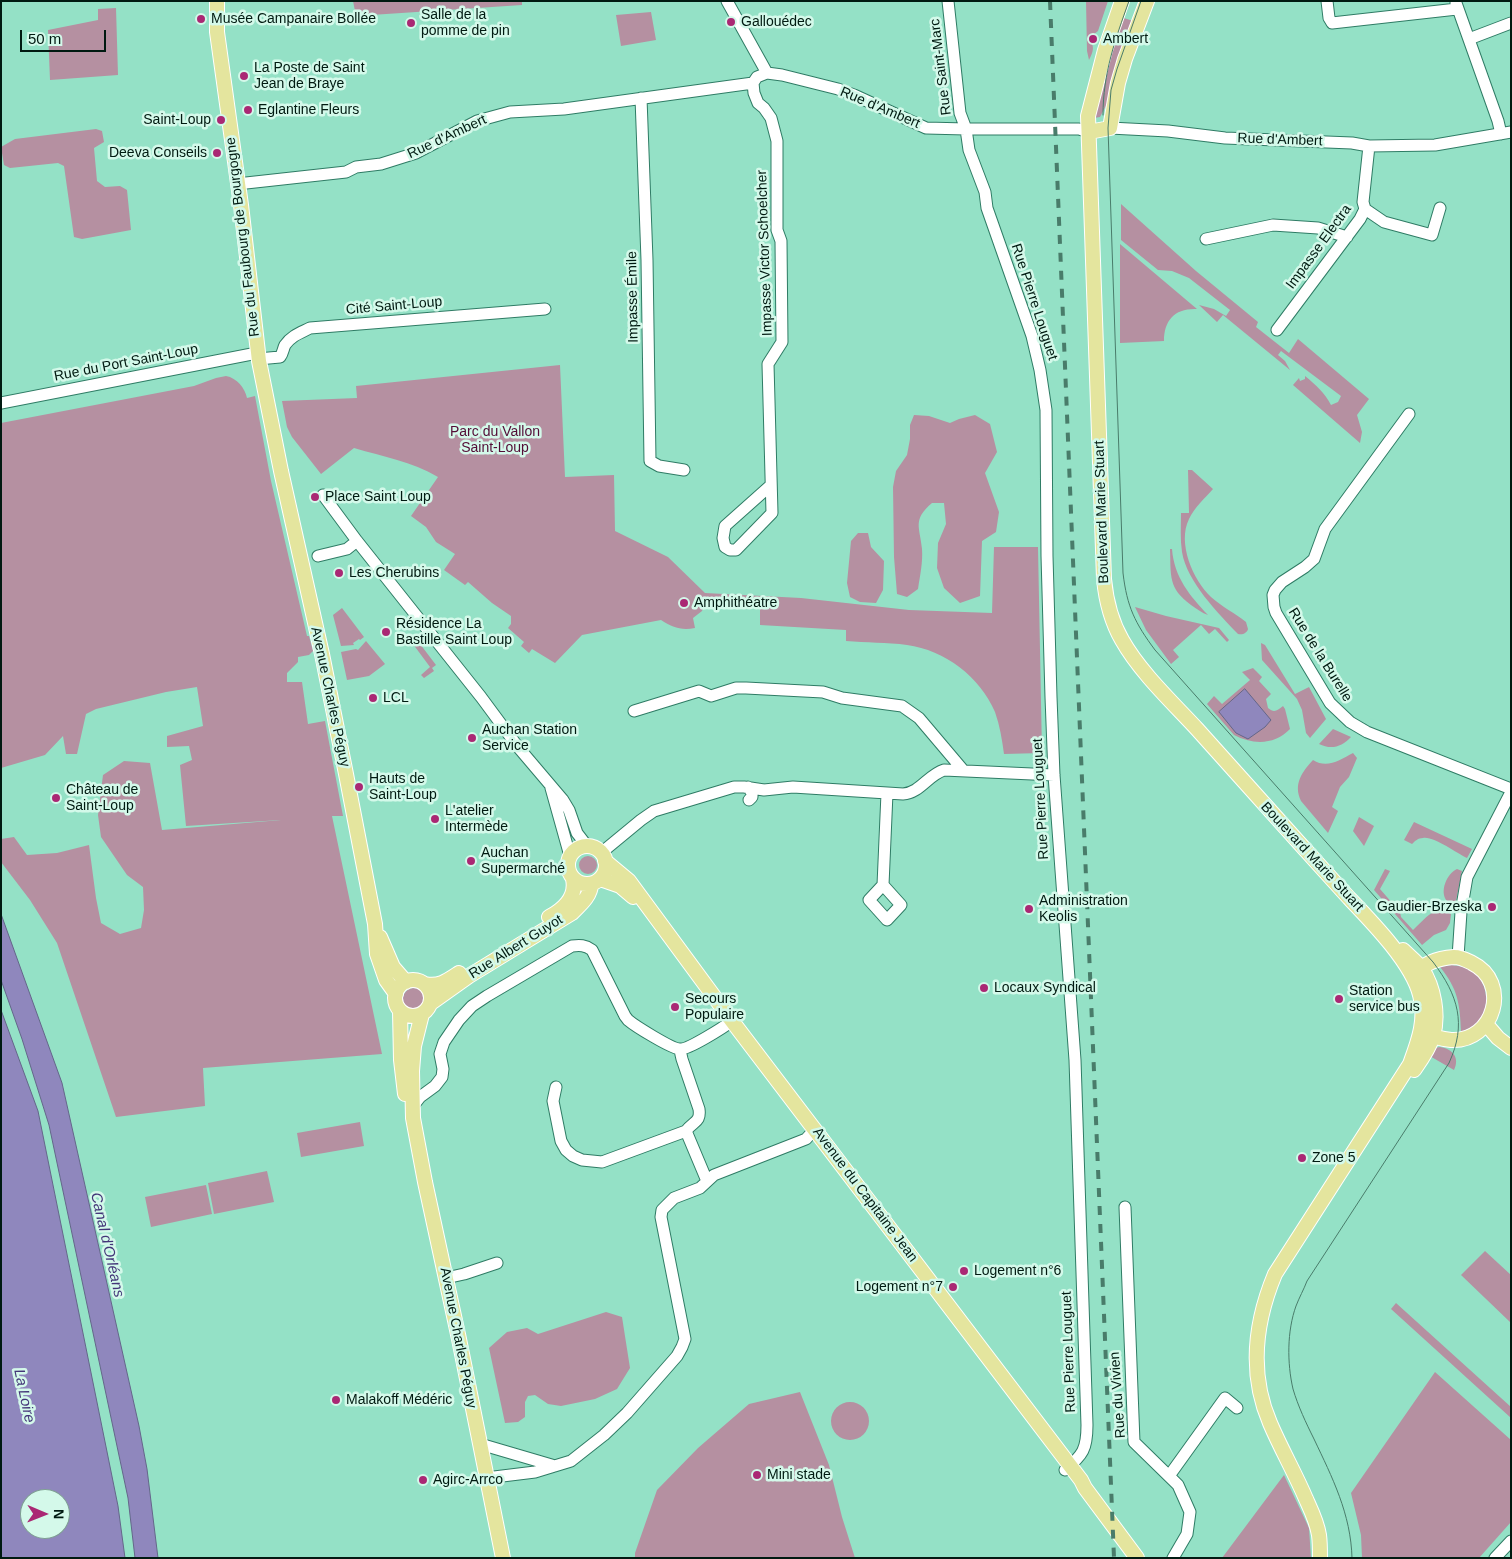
<!DOCTYPE html>
<html>
<head>
<meta charset="utf-8">
<style>
  body { margin:0 }
  #map { position:relative; width:1512px; height:1559px; overflow:hidden; background:#94e1c6; font-family:Arial,sans-serif }
  canvas { display:block }
  .frame { position:absolute; inset:0; border:2px solid #001a11; pointer-events:none }
  .north { position:absolute; left:20px; top:1489px; width:50px; height:50px; box-sizing:border-box; background:#d4f9ea; border:1px solid #7fa093; border-radius:50%; rotate:91deg; font-size:14px; font-weight:700; line-height:20px; text-align:center; color:#001a11 }
  .north::after { content:''; display:block; margin:auto; width:18px; height:22px; background:#aa2874; clip-path:polygon(50% 0,100% 100%,50% 72%,0 100%) }
  .scale { position:absolute; left:20px; top:30px; width:86px; height:22px; box-sizing:border-box; border:2px solid #001a11; border-top:0; padding-left:6px; font-size:15px; line-height:18px; white-space:nowrap; color:#001a11; -webkit-text-stroke:4px #d4f9ea; paint-order:stroke }
</style>
</head>
<body>
<div id="map">
<canvas width="1512" height="1559"></canvas>
<div class="frame"></div>
<div class="north">N</div>
<div class="scale">50 m</div>
</div>
<script>
const context = document.querySelector('canvas').getContext('2d');
context.lineJoin = 'round';
function fill(path, color) { context.fillStyle = color; context.fill(path, 'evenodd'); }
function trace(path, color, width, dash) { context.strokeStyle = color; context.lineWidth = width; context.lineCap = dash ? 'butt' : 'round'; context.setLineDash(dash || []); context.stroke(path); }
function write(font, color, halo, rows, align = 'center') {
  context.font = font + ' Arial,sans-serif'; context.lineWidth = 5; context.setLineDash([]); context.textBaseline = 'middle'; context.strokeStyle = halo; context.fillStyle = color; for (const [text, x, y, turn = 0] of rows) {
    context.save(); context.translate(x, y); context.rotate((+turn || 0) * Math.PI / 180); context.textAlign = isNaN(turn) ? turn : align; if (halo) context.strokeText(text, 0, 0); context.fillText(text, 0, 0); context.restore();
  }
}
fill(new Path2D(`
  M353,1h169v4l-166,11z
  M1086,1h22l-10,30 -5,4 -2,7c4,6 1,12 -2,18l-2,-9z
  M116,8l2,67 -68,5 -2,-50 50,-10v-11z
  M651,12l5,28 -35,6 -5,-31z
  M1121,17l15,5 -27,78 -9,17 -6,1z
  M96,129l6,2 2,11 -10,6 3,33 8,6 15,-1 7,4 4,40 -49,9 -8,-2 -10,-71 -6,-3 -48,5 -6,-3 -3,-18 14,-8z
  M1121,204l75,67 62,51 -2,5 33,26 9,-14 71,60 -12,16 5,17 -2,11 -67,-58 6,-7 1,3 5,-2v-3c11,9 20,17 26,29l7,-3 3,-6 -60,-45 -3,4 7,6 5,9 -67,-55 -6,7 -18,-17 15,4 12,7 4,-6 -41,-32 -17,-7 -14,-1 -37,-30z
  M1120,244l77,65c-22,-1 -33,11 -33,32l-44,2z
  M560,365l5,112 49,-2 1,56 53,26 37,36 96,5 108,12 83,3 2,-66h44l4,206 -38,1c-2,-14 -4,-28 -9,-42 -15,-35 -50,-62 -88,-67 -20,-3 -41,-2 -61,-4v-11l-86,-5v-18l-56,-1 -2,5 -9,7 2,10c-14,3 -23,-1 -34,-8l-79,15 -27,28 -23,-14 -3,4 -8,-7 3,-4 -16,-14 3,-4v-8l-19,-13 -24,-21 -3,3 -21,-15 11,-16 -19,-12 -10,-15 -15,-11 27,-39c-27,-16 -54,-20 -84,-29l-33,26 -29,-37 -5,-10 -5,-26 75,-3 -1,-12z
  M226,376c11,2 19,12 21,22l8,-2 16,85 36,155h2l4,15 -4,4 -11,2v5l-11,11v9h15l6,42 17,-3 18,95h-11l50,238 -179,14 2,38 -89,11 -59,-174 -27,-43 -29,-38v-23l13,-2 13,18 30,-2 32,-8 7,53 5,25 19,11 21,-6 3,-18 -1,-23 -16,-12 -26,-38 -3,-22 5,-40 21,-14 26,2 12,67 119,-10 -95,6 -6,-61 12,-5 -3,-14 -22,1v-11l36,-10 -6,-39 -31,5 -70,17 -10,5 -9,40h-11l-3,-18 -18,19 -44,13v-345l193,-37 22,-8z
  M914,415l15,1 21,7 9,-4 16,-4 15,9 7,28 -12,21 14,39 -3,20 -14,9 -2,55 -20,7 -16,-15 -7,-20 1,-25 8,-19 -2,-21h-12c-20,17 -12,24 -10,46 1,13 -2,27 -4,40l-11,8 -10,-3 -3,-37 -1,-70 3,-16 11,-16 3,-16v-14z
  M1188,470h4l21,19c-8,9 -19,19 -24,30 -12,24 4,61 22,78 11,10 24,16 35,25l2,7c-1,4 -5,6 -10,5 -20,-21 -51,-52 -56,-82 -2,-13 -1,-26 -1,-39h8z
  M858,533h10l3,14 13,14 -1,29 -7,13 -16,-1 -10,-5 -3,-14 4,-42z
  M1170,549h2c2,28 18,47 36,66 -6,-2 -11,-6 -17,-10 -23,-17 -20,-29 -21,-56z
  M1135,607l31,9 53,12 10,12 -2,2 -12,-13 -6,5 -8,-9 -28,25 6,7 -8,7 -25,-34z
  M342,608l22,29 -4,3 -1,-1 -6,4 1,2 -13,1 -8,-31z
  M414,636l22,29 -4,3 2,3 -10,7 -3,-3 9,-8 -20,-27z
  M366,641l19,23 -16,12 -22,4 -6,-28 15,-3 2,1z
  M1261,643l4,2 30,49 14,-7 17,32 -16,19 -4,-5 -4,-23 -5,-11 -35,-39z
  M1253,668l9,9 -3,4 12,13 -5,5 2,9c6,5 9,3 15,-2l2,3 5,20c-15,16 -37,16 -56,6l-27,-31 7,-8 8,8 28,-24 -8,-8z
  M1333,729l18,8c-9,10 -20,13 -32,7z
  M1353,753l4,5 -8,19 -9,10 -8,20 6,4 -10,22 -27,-32c-8,-17 1,-29 12,-41 14,9 27,0 40,-7z
  M1359,817l15,9 -10,20 -11,-15z
  M1414,822l58,27 -5,9c-11,-5 -33,-22 -44,-20 -5,0 -8,3 -11,6l-8,-4z
  M579 865a9 9 0 1 1 18 0a9 9 0 1 1-18 0Z
  M1385,869l5,2 -10,18 20,23 1,5 12,13c13,-11 19,-25 38,-16l-1,9 -4,7 -12,5 -12,10 -48,-55z
  M1457,869l5,2 -6,30h-9c-8,-9 0,-28 10,-32z
  M1452,965c6,1 14,2 19,5 16,10 20,35 9,49 -4,7 -12,10 -19,13 -1,-28 -3,-43 -21,-65z
  M403 999a11 11 0 1 1 22 0a11 11 0 1 1-22 0Z
  M1440,1047c13,2 20,11 14,23l-26,-15 7,-7z
  M360,1122l4,24 -63,11 -4,-24z
  M267,1171l7,31 -60,12 -6,-31z
  M206,1185l6,29 -61,13 -6,-30z
  M1485,1251l26,24 -1,47 -49,-47z
  M1396,1303l115,104v11l-120,-109z
  M606,1312l16,5 8,51 -13,21 -22,10 -34,7 -13,-2 -13,-9 -7,1 -3,6v15l-7,5 -13,1 -16,-75 18,-16 20,-4 11,6z
  M1435,1372l76,68v82l-32,36h-117l-1,-23 -10,-42z
  M800,1392l29,73 13,52 13,41h-220v-5l22,-63 41,-42 51,-44z
  M831 1421a19 19 0 1 1 38 0a19 19 0 1 1-38 0Z
  M1284,1475l25,53 2,30h-89z`), '#b590a1');
const water = new Path2D(`
  M1245,689l26,31 -6,7 -17,12 -12,-6 -17,-21z
  M1,914l61,169 77,343 8,43 11,89h-23l-7,-60 -79,-373 -27,-86 -21,-59z
  M1,1010l37,101 80,395 7,52h-124zM30,1499h30v30h-30z`);
fill(water, '#8f87bd');
trace(water, '#646689', 1);
const minor = new Path2D(`
  M727,1l40,72
  M948,1l12,112 6,16 3,21 16,42 2,16 45,128 8,34 6,40 1,146 4,141 3,78 21,285 12,365c0,24 -4,30 -22,45
  M1327,1l2,17 3,5 125,-14
  M1456,3l42,118 3,13
  M1469,39l42,-16
  M753,83l1,10 4,10 6,5 7,10 6,23v89l4,11 1,101 -14,22 4,149 -36,37h-6l-5,-3 -2,-9 2,-12 46,-41
  M641,98l6,162 3,201 9,5 25,4
  M1110,128l58,3 57,7 127,5 17,3 66,-1 76,-13
  M237,184l109,-12 10,-5 25,-3 35,-11 61,-32 33,-9 54,-3 189,-26 4,-6 10,-4 15,2 56,14 16,6 72,33 40,1h113l10,3
  M1365,209l19,13 48,13 8,-27
  M1206,239l67,-14 45,3 29,9
  M1277,330l83,-111 5,-10 -2,-7 6,-56
  M258,359l22,-2c3,-4 3,-8 5,-12 6,-9 15,-12 25,-17l235,-19
  M1,403l256,-50
  M1409,414l-84,115 -11,30 -9,8 -23,15 -7,8 -2,5 1,12 2,6 54,90 20,19 17,10 144,57
  M323,495l34,46 124,156 37,50 45,53 6,10 8,23 10,13
  M318,556l29,-7 10,-8
  M634,711l65,-20 12,5 25,-8h10l77,4 19,6 60,8 17,12 44,52
  M748,787l4,6v4l-3,3
  M551,788l19,68
  M601,853l40,-33 13,-9 80,-24h10l20,3 29,-3 110,7c17,-1 25,-19 41,-24l110,5
  M883,885l18,20 -14,15 -18,-20 14,-15 4,-92
  M1458,957l3,-45 6,-35 44,-85
  M556,1087l-3,14 8,40 5,9 7,6 9,4 20,2 84,-31c7,-10 15,-8 13,-22l-17,-50 -2,-9
  M413,1106l7,-9 15,-11 7,-9 1,-8 -3,-15 4,-12 15,-22 13,-14 15,-10 85,-50c8,-1 13,-1 20,4l33,66 3,4c7,6 44,29 52,29 8,1 44,-22 52,-28
  M686,1131l21,50
  M1125,1207l9,235 44,43 12,27 -3,22 -14,24
  M446,1278l18,-4 33,-11
  M480,1444l75,22
  M1169,1476l56,-78 12,10
  M486,1478l49,-6 36,-11 33,-26 23,-22 50,-57 5,-9 3,-8 -24,-122 1,-7 12,-12 26,-10 14,-13 92,-36 9,-10
  M1495,1558l16,-17`);
const major = new Path2D(`
  M217,1v31l24,173 18,156 22,110 41,183 24,120 29,150 2,30 9,26 10,14
  M1122,1l-17,49 -17,66 16,463c2,21 7,42 18,61 18,32 50,62 75,89 51,57 101,113 152,169 23,24 63,65 71,97 7,24 -2,47 -10,69l-135,210c-20,48 -26,100 -5,149 11,26 25,50 36,76 5,11 11,23 13,36 1,7 1,15 1,23
  M1089,132l21,-4 8,-45 7,-24 22,-58
  M568 865a19 19 0 1 1 38 0a19 19 0 1 1-38 0Z
  M605,861l24,20 103,140 349,459 4,8 52,70
  M600,879l20,7 13,11
  M549,917c15,-8 28,-20 24,-38
  M380,937l13,30 13,15
  M1403,950c6,6 14,12 19,19 12,18 17,46 11,67 -4,13 -12,24 -19,34
  M1416,974c9,-12 23,-16 38,-17 7,0 12,3 18,6 39,19 23,79 -21,77 -9,-1 -18,-3 -25,-8
  M395 998a18 18 0 1 1 36 0a18 18 0 1 1-36 0Z
  M425,984c14,3 22,-3 34,-11
  M431,1003l38,-27 103,-63c8,-8 19,-17 19,-29
  M400,1011l1,49 4,34
  M422,1014l-8,32 -2,25 1,47 12,64 34,157 44,219
  M1486,1024l12,14 13,10`);
trace(minor, '#2f7c65', 13);
trace(major, '#fff', 16);
trace(minor, '#fff', 11);
trace(major, '#e4e59e', 14);
trace(new Path2D(`
  M1141,1l-24,68 -6,21 -3,38 15,445c4,34 12,50 32,77l278,312c25,33 34,62 16,101l-142,218c-3,8 -8,17 -11,25 -9,25 -9,57 -3,83 5,17 13,34 21,50 18,38 37,75 38,119
  M1103,115c0,-42 12,-75 26,-114`), '#497c6a', 1);
trace(new Path2D(`
  M1050,1l64,1557`), '#497c6a', 4, [9, 9]);
for (const [x, y, r, color] of [
  [201,19,5,"#aa2874"],
  [731,22,5,"#aa2874"],
  [411,23,5,"#aa2874"],
  [1093,39,5,"#aa2874"],
  [244,76,5,"#aa2874"],
  [248,110,5,"#aa2874"],
  [221,120,5,"#aa2874"],
  [217,153,5,"#aa2874"],
  [315,497,5,"#aa2874"],
  [339,573,5,"#aa2874"],
  [684,603,5,"#aa2874"],
  [386,632,5,"#aa2874"],
  [373,698,5,"#aa2874"],
  [472,738,5,"#aa2874"],
  [359,787,5,"#aa2874"],
  [56,798,5,"#aa2874"],
  [435,819,5,"#aa2874"],
  [471,861,5,"#aa2874"],
  [1492,907,5,"#aa2874"],
  [1029,909,5,"#aa2874"],
  [984,988,5,"#aa2874"],
  [1339,999,5,"#aa2874"],
  [675,1007,5,"#aa2874"],
  [1302,1158,5,"#aa2874"],
  [964,1271,5,"#aa2874"],
  [953,1287,5,"#aa2874"],
  [336,1400,5,"#aa2874"],
  [757,1475,5,"#aa2874"],
  [423,1480,5,"#aa2874"]
]) { const dot = new Path2D(); dot.arc(x, y, r, 0, 2 * Math.PI); context.fillStyle = color; context.fill(dot); trace(dot, '#d4f9ea', 2); }
write('14px', '#001a11', '#d4f9ea', [
  ["Salle de la",421,15],
  ["pomme de pin",421,31],
  ["Musée Campanaire Bollée",211,19],
  ["Gallouédec",741,22],
  ["Ambert",1103,39],
  ["La Poste de Saint",254,68],
  ["Jean de Braye",254,84],
  ["Eglantine Fleurs",258,110],
  ["Saint-Loup",211,120,"right"],
  ["Deeva Conseils",207,153,"right"],
  ["Place Saint Loup",325,497],
  ["Les Cherubins",349,573],
  ["Amphithéatre",694,603],
  ["Résidence La",396,624],
  ["Bastille Saint Loup",396,640],
  ["LCL",383,698],
  ["Auchan Station",482,730],
  ["Service",482,746],
  ["Hauts de",369,779],
  ["Saint-Loup",369,795],
  ["Château de",66,790],
  ["Saint-Loup",66,806],
  ["L'atelier",445,811],
  ["Intermède",445,827],
  ["Auchan",481,853],
  ["Supermarché",481,869],
  ["Administration",1039,901],
  ["Keolis",1039,917],
  ["Gaudier-Brzeska",1482,907,"right"],
  ["Locaux Syndical",994,988],
  ["Station",1349,991],
  ["service bus",1349,1007],
  ["Secours",685,999],
  ["Populaire",685,1015],
  ["Zone 5",1312,1158],
  ["Logement n°6",974,1271],
  ["Logement n°7",943,1287,"right"],
  ["Malakoff Médéric",346,1400],
  ["Mini stade",767,1475],
  ["Agirc-Arrco",433,1480]
], 'left');
write('14px', '#001a11', '#d4f9ea', [
  ["Rue Saint-Marc",941,67,-97],
  ["Rue d'Ambert",880,108,23],
  ["Rue d'Ambert",447,137,-25],
  ["Rue d'Ambert",1280,140,2],
  ["Rue du Faubourg de Bourgogne",243,237,-97],
  ["Impasse Electra",1319,247,-54],
  ["Impasse Victor Schoelcher",765,253,-92],
  ["Impasse Émile",633,297,-91],
  ["Rue Pierre Louguet",1034,302,72],
  ["Cité Saint-Loup",394,306,-5],
  ["Rue du Port Saint-Loup",126,363,-11],
  ["Boulevard Marie Stuart",1102,512,-92],
  ["Rue de la Burelle",1320,655,58],
  ["Avenue Charles Péguy",330,697,78],
  ["Rue Pierre Louguet",1041,799,-93],
  ["Boulevard Marie Stuart",1312,857,47],
  ["Rue Albert Guyot",516,947,-32],
  ["Avenue du Capitaine Jean",865,1195,53],
  ["Avenue Charles Péguy",458,1338,79],
  ["Rue Pierre Louguet",1069,1352,-92],
  ["Rue du Vivien",1118,1395,-94]
]);
write('14px', '#530c36', '#d4f9ea', [
  ["Parc du Vallon",495,432],
  ["Saint-Loup",495,448]
]);
write('italic 15px', '#433578', '#d4f9ea', [
  ["Canal d'Orléans",107,1245,77],
  ["La Loire",24,1396,78]
]);
</script>
</body>
</html>
